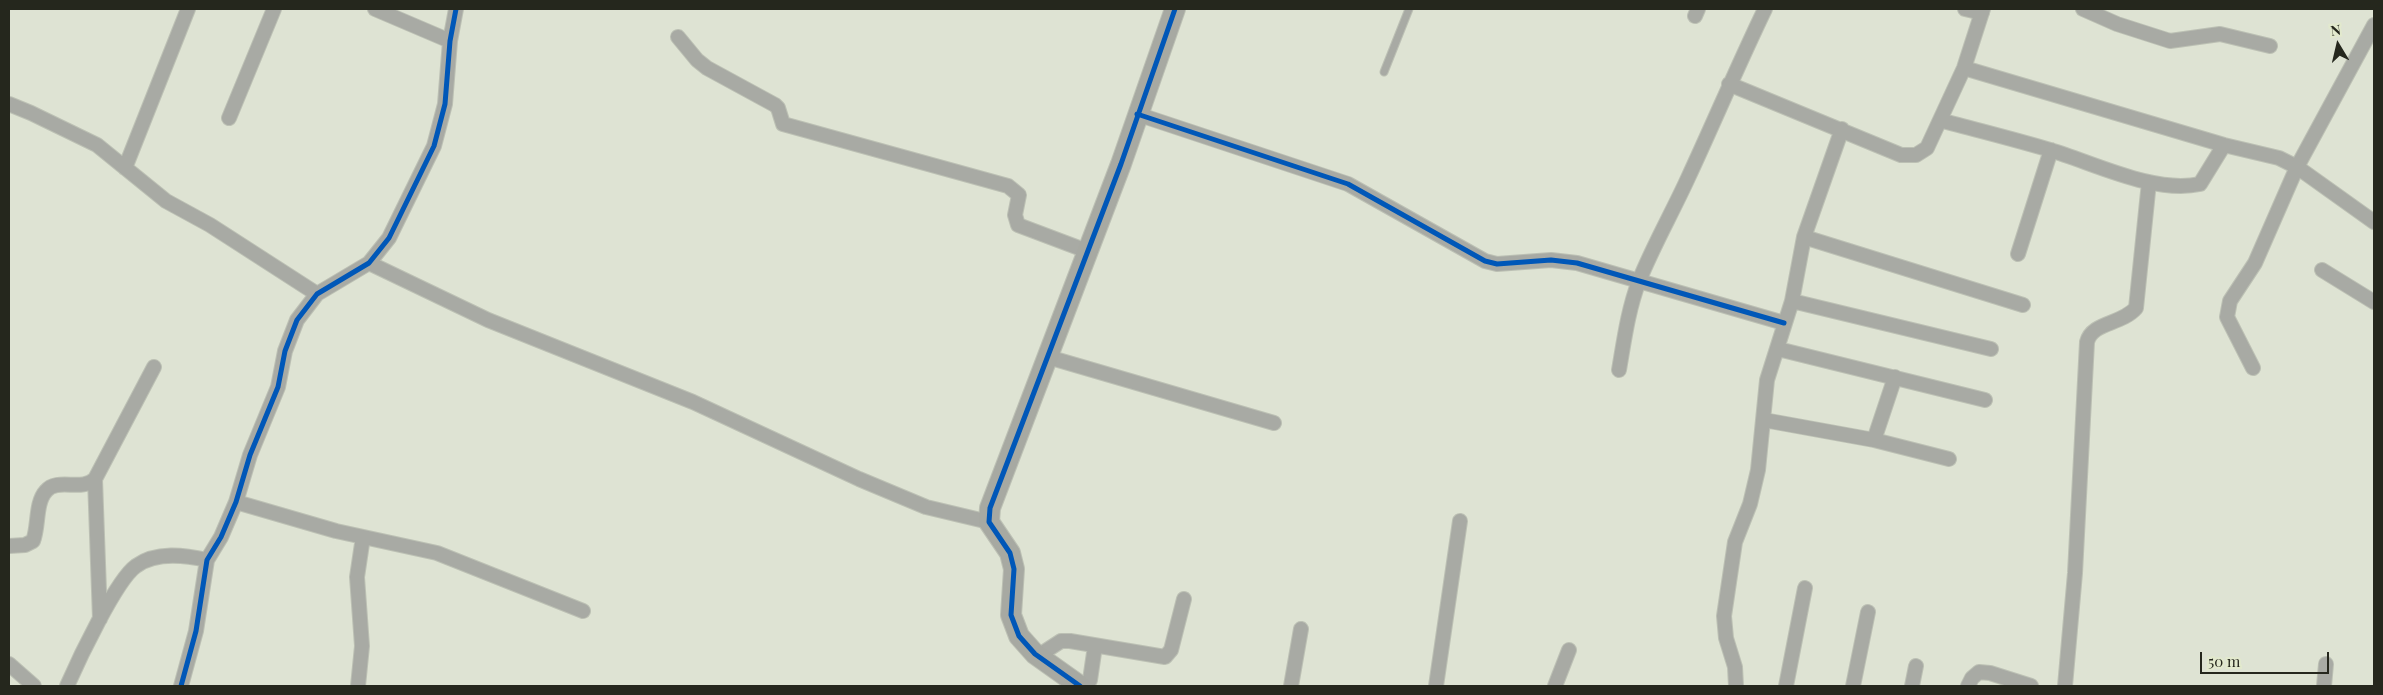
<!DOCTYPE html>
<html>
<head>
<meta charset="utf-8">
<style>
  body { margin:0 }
  #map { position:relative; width:2383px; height:695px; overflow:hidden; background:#dee3d3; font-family:"Playfair Display",serif }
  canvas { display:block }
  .frame { position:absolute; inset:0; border:10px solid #25271d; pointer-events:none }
  .north { position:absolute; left:2313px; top:20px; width:50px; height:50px; -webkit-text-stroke:4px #e2e9cd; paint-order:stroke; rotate:351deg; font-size:14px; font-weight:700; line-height:20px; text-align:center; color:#25271d }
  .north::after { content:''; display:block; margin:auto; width:18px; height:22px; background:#25271d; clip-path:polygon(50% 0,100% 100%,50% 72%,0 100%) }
  .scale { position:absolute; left:2200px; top:652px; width:129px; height:22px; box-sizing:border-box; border:2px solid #25271d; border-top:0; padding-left:6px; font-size:15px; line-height:18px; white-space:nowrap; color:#25271d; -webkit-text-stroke:4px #e2e9cd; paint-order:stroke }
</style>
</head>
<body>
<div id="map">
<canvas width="2383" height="695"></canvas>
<div class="frame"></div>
<div class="north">N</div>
<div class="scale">50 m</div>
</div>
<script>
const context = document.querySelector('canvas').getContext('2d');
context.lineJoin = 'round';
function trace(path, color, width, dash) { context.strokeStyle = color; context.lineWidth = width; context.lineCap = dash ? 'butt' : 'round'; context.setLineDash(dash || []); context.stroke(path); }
const lane = new Path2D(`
  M1384,72l25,-63`);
const street = new Path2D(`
  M375,9l75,32
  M1965,9l17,4
  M2083,9l34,15 53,17 50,-7 50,12
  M1695,16l3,-7
  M678,37l19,23 10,8 68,37 3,3 5,16 225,62 11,9 -4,20 3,10 69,26
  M1964,68l260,77 55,13 18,9 77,55
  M1729,84l172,71h15l11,-7 37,-80 19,-59
  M9,104l22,9 66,32 69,56 44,24 107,69
  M1137,114l211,70 137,77 12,3 54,-4 26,3 207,60
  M229,118l45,-109
  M1940,120c36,10 73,19 110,30 44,13 104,44 150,34l24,-39
  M125,168l63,-159
  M1804,237l219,68
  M2018,254l33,-104
  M369,263l119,57 205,82 166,77 67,28 63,15
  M2322,270l52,32
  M1792,301l199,48
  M1778,349l207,51
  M1048,357l226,66
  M2253,368l-26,-51 3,-16 25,-38 42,-96 77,-142
  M1619,370c5,-29 9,-60 20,-89 14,-35 33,-68 49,-103 26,-56 50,-113 77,-169
  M1764,420l110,20 75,19
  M1874,440l21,-63
  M95,479l5,140
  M236,502l100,29 101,22 146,58
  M9,546l16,-1 8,-4c6,-15 2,-38 13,-50 11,-14 36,1 49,-12l59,-112
  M1038,656l23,-15h9l95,16 6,-7 13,-51
  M9,664l25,22
  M1079,684h7l4,-4 5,-34
  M67,686c11,-25 49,-106 69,-120 20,-15 49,-11 71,-6
  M181,686l15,-55 11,-71 14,-23 15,-35 14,-47 28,-68 7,-36 12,-31 20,-26 52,-31 20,-25 45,-92 11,-42 5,-63 6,-32
  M358,686l4,-40 -5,-69 6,-40
  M1291,686l10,-57
  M1436,686l24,-165
  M1555,686l14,-36
  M1736,686l-1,-19 -9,-29 -2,-22 11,-74 15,-38 8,-34 9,-90 25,-79 12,-64 38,-108
  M1786,686l19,-98
  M1853,686l15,-74
  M1912,686l4,-20
  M1968,686l4,-8 7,-6 11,1 41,13
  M2065,686l10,-113 12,-231c5,-20 34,-17 49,-34l13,-126
  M2324,686l2,-22`);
const secondary = new Path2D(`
  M1080,686l-45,-32 -16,-18 -8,-21 3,-46 -4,-16 -21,-31 1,-14 131,-344 54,-155`);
trace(lane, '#bcc0b4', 9);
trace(street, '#bcc0b4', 16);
trace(secondary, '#bcc0b4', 22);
trace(lane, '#a8aaa4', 7);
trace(street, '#a8aaa4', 14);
trace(secondary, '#a7a9a2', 20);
trace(new Path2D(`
  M1137,114l211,70 137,77 12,3 54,-4 26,3 207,60
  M181,686l15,-55 11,-71 14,-23 15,-35 14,-47 28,-68 7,-36 12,-31 20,-26 52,-31 20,-25 45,-92 11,-42 5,-63 6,-32
  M1080,686l-45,-32 -16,-18 -8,-21 3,-46 -4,-16 -21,-31 1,-14 131,-344 54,-155`), '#0057b8', 5);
</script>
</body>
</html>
